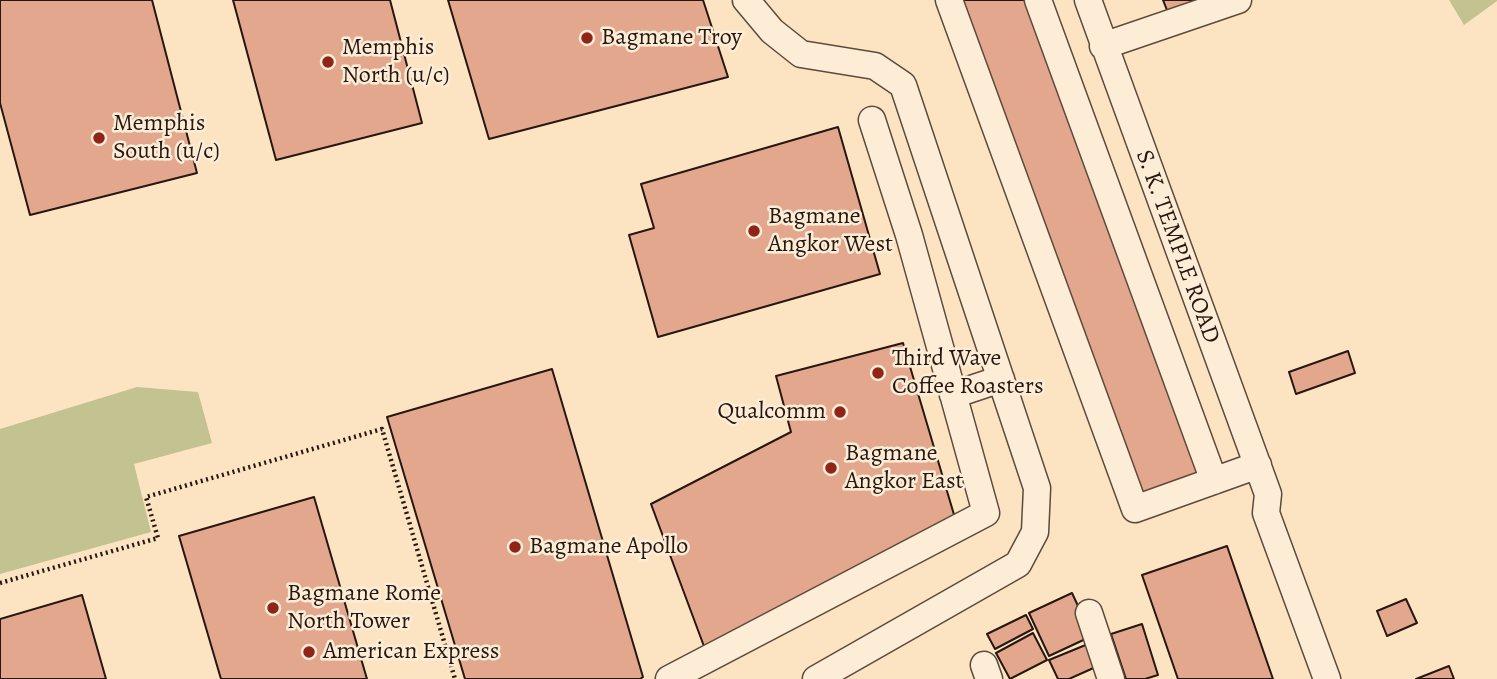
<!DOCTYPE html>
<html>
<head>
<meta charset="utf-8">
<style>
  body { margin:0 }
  canvas { display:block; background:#fce4c2 }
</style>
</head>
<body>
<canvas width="1497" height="679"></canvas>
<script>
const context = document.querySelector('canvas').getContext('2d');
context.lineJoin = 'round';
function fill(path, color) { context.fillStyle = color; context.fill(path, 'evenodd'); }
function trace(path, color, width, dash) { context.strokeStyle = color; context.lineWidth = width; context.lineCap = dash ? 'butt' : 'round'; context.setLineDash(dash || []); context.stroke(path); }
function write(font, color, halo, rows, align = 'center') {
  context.font = font + ' Alegreya,serif'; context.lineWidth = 5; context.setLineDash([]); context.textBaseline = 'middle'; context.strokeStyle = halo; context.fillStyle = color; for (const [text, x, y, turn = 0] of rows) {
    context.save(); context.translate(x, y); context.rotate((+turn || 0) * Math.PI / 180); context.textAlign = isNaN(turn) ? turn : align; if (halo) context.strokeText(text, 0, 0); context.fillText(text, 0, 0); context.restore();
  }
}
fill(new Path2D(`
  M1449,0h48v1l-33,24z
  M137,387l61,5 14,51 -78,21 17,68 -151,42v-145z`), '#c2c391');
const building = new Path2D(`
  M0,0h152l45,173 -167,42 -30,-112z
  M233,0h157l32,123 -146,37z
  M448,0h255l25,77 -239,62z
  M957,0h74l171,475 -65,23z
  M1163,0h55l-48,18z
  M838,127l42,147 -222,63 -29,-102 25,-7 -13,-44z
  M903,343l52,175 -250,131 -54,-145 140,-72 -15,-56z
  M1348,351l7,22 -59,21 -7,-22z
  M552,369l91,308 -3,2h-175l-78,-262z
  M314,497l53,182h-146l-42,-143z
  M1227,546l46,133h-95l-36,-104z
  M1072,593l20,43 -43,20 -20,-43z
  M82,595l24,84h-106v-60z
  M1406,599l11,24 -30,13 -10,-25z
  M1026,615l7,14 -38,20 -8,-15z
  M1142,624l16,51 -13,4h-19l-15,-45z
  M1033,633l14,27 -37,19 -14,-26z
  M1088,644l10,22 -29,13h-11l-9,-19z
  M1449,666l5,13h-38z`);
fill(building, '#e3a78e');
trace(building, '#261811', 2);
const minor = new Path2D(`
  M746,0l26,31 29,23 74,12 28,19 134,403 -2,44 -17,32 -202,115
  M949,0l186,509 123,-44
  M1038,0l176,481
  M1088,0l180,494 -2,19 61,166
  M1103,46l135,-46
  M953,395l48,-16
  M1089,613l22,66
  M984,665l5,14
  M669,679l317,-166 -77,-278 -37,-115`);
trace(minor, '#5c4b3d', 29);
trace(new Path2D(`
  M0,583l158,-45 -12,-41 236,-68 73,250`), '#261811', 4.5, [2, 3.5]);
trace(minor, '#fdedd7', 26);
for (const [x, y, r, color] of [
  [587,38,7,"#8f2418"],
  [328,62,7,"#8f2418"],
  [99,138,7,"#8f2418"],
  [754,231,7,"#8f2418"],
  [878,373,7,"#8f2418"],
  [840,412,7,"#8f2418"],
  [831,468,7,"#8f2418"],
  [515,547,7,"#8f2418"],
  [273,608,7,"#8f2418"],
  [309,652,7,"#8f2418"]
]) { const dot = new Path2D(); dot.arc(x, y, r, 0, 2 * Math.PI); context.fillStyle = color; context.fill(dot); trace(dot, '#fdedd7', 2.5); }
write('24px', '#261811', '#fdedd7', [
  ["Bagmane Troy",601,38],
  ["Memphis",342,48],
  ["North (u/c)",342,76],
  ["Memphis",113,124],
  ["South (u/c)",113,152],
  ["Bagmane",768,217],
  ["Angkor West",768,245],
  ["Third Wave",892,359],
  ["Coffee Roasters",892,387],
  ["Qualcomm",826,412,"right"],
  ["Bagmane",845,454],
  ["Angkor East",845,482],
  ["Bagmane Apollo",529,547],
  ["Bagmane Rome",287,594],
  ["North Tower",287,622],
  ["American Express",323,652]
], 'left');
write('24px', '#261811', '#fdedd7', [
  ["S. K. TEMPLE ROAD",1177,247,70]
]);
</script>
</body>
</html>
